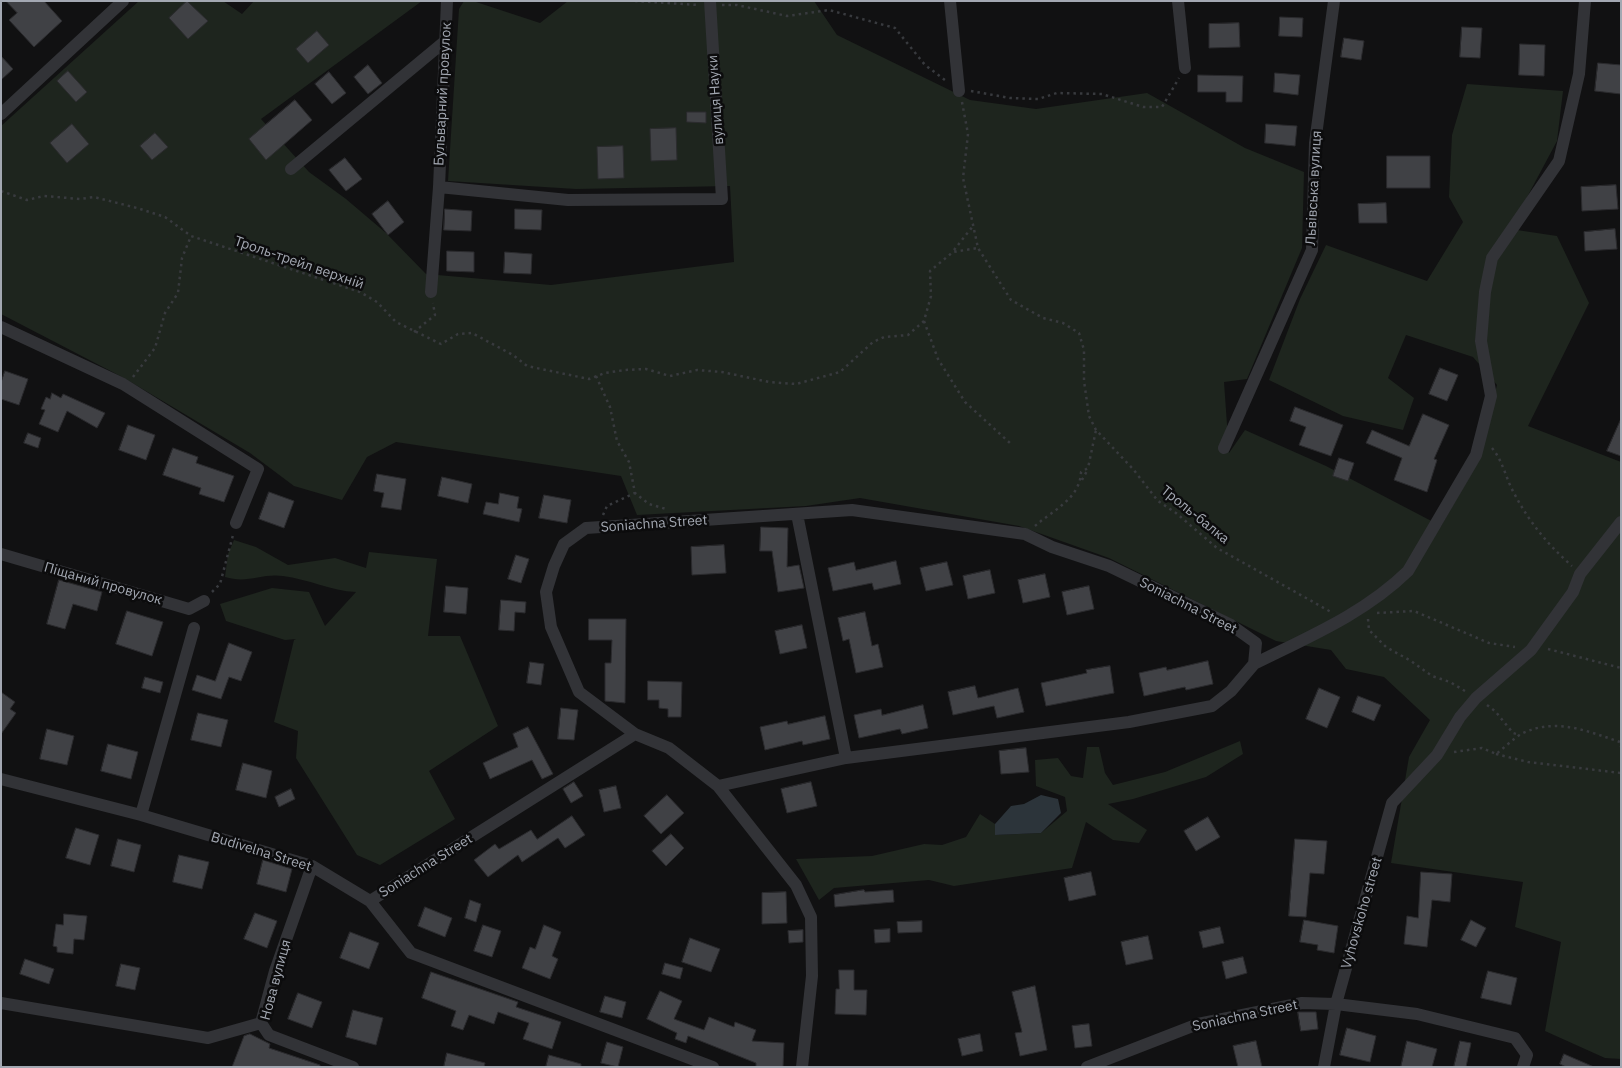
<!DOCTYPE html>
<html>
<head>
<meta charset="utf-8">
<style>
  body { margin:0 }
  #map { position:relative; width:1622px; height:1068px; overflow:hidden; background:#111112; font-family:"IBM Plex Sans",sans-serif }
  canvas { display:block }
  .frame { position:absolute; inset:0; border:2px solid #a3a8b2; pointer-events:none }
</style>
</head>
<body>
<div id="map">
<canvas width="1622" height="1068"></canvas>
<div class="frame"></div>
</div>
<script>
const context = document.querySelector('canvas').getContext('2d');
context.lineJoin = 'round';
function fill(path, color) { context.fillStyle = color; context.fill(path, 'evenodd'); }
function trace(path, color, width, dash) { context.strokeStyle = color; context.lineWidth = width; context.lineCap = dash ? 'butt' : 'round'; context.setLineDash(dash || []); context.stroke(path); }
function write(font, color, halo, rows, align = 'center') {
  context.font = font + ' "IBM Plex Sans",sans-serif'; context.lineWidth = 5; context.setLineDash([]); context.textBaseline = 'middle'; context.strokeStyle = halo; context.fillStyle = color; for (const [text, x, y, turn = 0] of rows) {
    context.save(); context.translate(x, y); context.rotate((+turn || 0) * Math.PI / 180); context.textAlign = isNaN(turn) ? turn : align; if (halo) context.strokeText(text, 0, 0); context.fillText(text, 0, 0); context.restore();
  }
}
fill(new Path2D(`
  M139,1h84l19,13 12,-13h168l-161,118 48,53 37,27 40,34 40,41 125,11 183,-23 -4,-76 -154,3 -128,-8 11,-172 5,-8h9l67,22 28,-22h246l23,34 133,65 66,9 111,-16 98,55 59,24 -2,76 -55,131 -23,3 5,71 16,-23 81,36 115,60 37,-64 19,-77 -24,-28 -67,-22 -18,43 26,20 -11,32 -60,-14 -74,-36 31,-81 26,-54 101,36 36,-59 -14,-25 3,-62 15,-51 96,7 -6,50 -47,88 47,7 32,67 -61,123 93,36v597l-16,-1 -60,-27 16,-89 -46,-15 8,-45 -132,-19 18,-106 21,-37 -46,-43 -38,-8 -15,-19 -55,-9 -167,-83 -90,-32 -159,-28 -54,8 -169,9 -16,-39 -225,-34 -29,15 -25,43 -48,-14 -44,-33 -126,-75 -123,-64v-188z
  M234,540l22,7 32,18 47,-7 31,10 3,-16 68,7 -9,77h32l38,90 -69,45 26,48 -75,46 -23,-10 -61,-97 2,-27 -24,-9 20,-82 2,-1 -11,1 -59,-19 -6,-17 52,-16 37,4 16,34 31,-34c-25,-1 -48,-13 -73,-16 -22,-3 -35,8 -58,1l3,-23z
  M1240,741l3,13 -37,23 -73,22 -25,5 39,26 -8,13 -26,-3 -27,-18 -14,46 -118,18 -25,-6 -95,8 -15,12 -23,-41 76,-3 52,-12 18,1 24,-8 14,-23 15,10v11l46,-2 26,-22 -2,-14 -29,-11 -1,-26 23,-2 13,18 12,2 4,-31h12l6,26 8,12 52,-13z`), '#1e251e');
fill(new Path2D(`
  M1041,795l17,4 3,14 -20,20 -46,2v-11l16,-18 13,-2z`), '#2c343a');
const building = new Path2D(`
  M6,1h38l18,20 -28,26 -25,-27 8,-7z
  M187,1l21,20 -20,18 -19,-21z
  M1280,17l23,1 -1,19 -23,-1z
  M1239,23l1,24 -31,1v-24z
  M1462,27l20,1 -2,30 -20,-1z
  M317,31l12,14 -21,18 -12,-14z
  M1344,38l20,3 -3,19 -20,-3z
  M1520,44l25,1 -1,31 -25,-1z
  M1,56l12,13 -12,11z
  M1598,63l23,2v29l-26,-3z
  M368,65l14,18 -14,11 -14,-17z
  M68,71l19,21 -11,10 -19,-21z
  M329,72l17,21 -14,11 -17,-20z
  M1275,73l25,2 -2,20 -24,-3z
  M1198,75l45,1 -1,26h-16v-10h-28z
  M295,100l17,20 -46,40 -17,-21z
  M687,112h19v11l-19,-1z
  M72,124l17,20 -22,19 -17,-20z
  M1266,124l31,2 -2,20 -30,-3z
  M676,128l1,32 -26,1 -1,-32z
  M155,133l13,14 -16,13 -12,-14z
  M623,146l1,32 -26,1 -1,-32z
  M1387,156h43v32h-43z
  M345,158l17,21 -16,12 -17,-21z
  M1616,185l2,24 -36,2 -1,-24z
  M388,201l16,21 -16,13 -16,-21z
  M1386,203l1,20h-28l-1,-19z
  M445,209l27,2 -1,20 -27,-1z
  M515,209l27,1 -1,20 -26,-1z
  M1615,229l2,20 -32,2 -1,-19z
  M447,251l27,1v20l-27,-1z
  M505,252l27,2 -1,20 -27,-1z
  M1440,368l18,7 -11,26 -18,-7z
  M5,371l23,8 -9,26 -18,-6v-16z
  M52,393l9,5 2,-4 42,19 -8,15 -30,-17 -9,21 -19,-8 6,-14 -4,-1 5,-12 4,2z
  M1295,407l48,18 -12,31 -32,-11 7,-18 -16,-6z
  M1423,414l26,11 -15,34 3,1 -10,32 -33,-12 8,-22 -36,-15 6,-13 37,16z
  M1621,419v37l-14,-5z
  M128,425l27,10 -9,25 -27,-10z
  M28,433l13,5 -3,10 -14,-5z
  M173,448l25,9 -2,6 38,13 -10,26 -25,-8 2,-6 -38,-13z
  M1339,458l15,5 -6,18 -15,-5z
  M377,474l29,5 -5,31 -20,-3 3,-14 -10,-2z
  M442,477l30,7 -4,19 -30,-7z
  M269,492l25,9 -10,27 -25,-9z
  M500,493l19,4 -2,11 5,1 -3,13 -36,-8 3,-12 12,2z
  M544,495l27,5 -4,23 -28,-5z
  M761,527l27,1 -1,39 12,-2 5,23 -26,4 -6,-41h-12z
  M724,545l2,28 -34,2 -1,-28z
  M516,555l13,4 -8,24 -13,-4z
  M896,561l5,23 -27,6 -2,-7 -39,8 -5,-23 26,-6 2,8z
  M947,562l6,23 -27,6 -6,-23z
  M990,570l5,23 -27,6 -5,-23z
  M1045,574l5,23 -27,6 -5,-23z
  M59,580l43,12 -5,19 -24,-7 -8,25 -18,-5z
  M446,586l22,2 -2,26 -22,-2z
  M1089,586l5,23 -27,6 -5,-23z
  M501,600l25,2 -1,11 -10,-1 -1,19 -15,-1z
  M127,611l36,11 -11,34 -36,-12z
  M865,612l7,34 6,-2 5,23 -27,6 -7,-34 -6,2 -5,-23z
  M589,619h37l-1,84 -20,-2v-38h6l1,-23h-23z
  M802,625l5,23 -27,6 -5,-23z
  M229,643l23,9 -11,29 -12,-4 -8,22 -29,-9 5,-15 18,6z
  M1208,661l5,23 -27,6 -1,-3 -41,9 -5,-23 27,-6 1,3z
  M530,662l14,2 -3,21 -14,-2z
  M1110,666l4,27 -68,13 -5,-23 46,-10 -1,-3z
  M145,677l18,5 -3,11 -18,-5z
  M648,681l34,1 -1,35h-13v-8l-9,-1v-8h-11z
  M975,686l3,12 40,-10 6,24 -27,6 -3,-12 -41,9 -5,-23z
  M1319,688l21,9 -13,31 -21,-9z
  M1,692l14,10 -5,7 6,4 -15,21z
  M1358,696l23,9 -7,16 -22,-9z
  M923,705l5,23 -26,6 -2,-5 -41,9 -5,-23 27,-6 1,6z
  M561,708l17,2 -4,30 -16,-1z
  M198,713l30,7 -7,27 -30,-7z
  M825,716l5,23 -27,6 -1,-4 -37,9 -5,-23 27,-6 1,3z
  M528,727l25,47 -11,5 -10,-19 -42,19 -7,-16 35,-16 -5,-13z
  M47,729l27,7 -7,29 -27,-6z
  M108,744l30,8 -7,27 -30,-8z
  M1026,748l3,24 -28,2 -2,-23z
  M243,763l29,8 -6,27 -30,-8z
  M574,782l9,14 -12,7 -8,-14z
  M811,782l6,24 -30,7 -6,-24z
  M616,786l5,22 -17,4 -5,-22z
  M291,789l4,10 -16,8 -4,-10z
  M667,795l17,18 -23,21 -17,-18z
  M572,816l13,19 -20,13 -7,-10 -36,24 -4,-7 -30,22 -14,-17 21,-16 4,5 32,-19 6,9z
  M1208,817l12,20 -24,14 -12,-20z
  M76,828l23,7 -9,30 -24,-7z
  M671,834l13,14 -18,18 -14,-15z
  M118,839l23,6 -7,27 -23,-6z
  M1295,839l32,2 -3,33 -14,-1 -4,44 -17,-1z
  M179,855l30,7 -7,27 -29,-7z
  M263,860l29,9 -6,23 -29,-8z
  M1091,872l5,23 -27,6 -5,-23z
  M1421,872l31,2 -2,28 -18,-2 -5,47 -23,-3 3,-28 11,2z
  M864,890l1,2 28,-2 1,12 -59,5 -1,-12z
  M786,892l1,31 -25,1v-31z
  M470,900l11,4 -5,18 -11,-4z
  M425,907l27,11 -7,19 -27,-11z
  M255,913l22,8 -10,27 -23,-9z
  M64,914l23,2 -3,24 -10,-1 -1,15 -16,-2v-5l-4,-1 3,-22 7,1z
  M1304,920l34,6 -4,27 -17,-3 1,-5 -18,-3z
  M1471,920l15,8 -10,19 -15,-7z
  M922,921v11l-24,1 -1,-11z
  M483,925l18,6 -9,26 -18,-6z
  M544,925l17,7 -9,24 6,3 -8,20 -28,-11 8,-21 5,2z
  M1220,927l4,16 -21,5 -4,-16z
  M890,929v13l-15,1 -1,-13z
  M803,930v12l-14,1 -1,-12z
  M350,932l29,11 -10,26 -29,-11z
  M1148,936l5,23 -27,6 -5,-23z
  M690,938l30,11 -9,23 -29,-10z
  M1243,957l4,16 -21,6 -4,-17z
  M25,959l29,10 -5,15 -29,-10z
  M665,963l18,5 -3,11 -18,-5z
  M121,964l19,4 -5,22 -19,-4z
  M839,970h15v20h13l-1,25 -31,-1 1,-25h3z
  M1488,971l29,7 -6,27 -30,-7z
  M431,972l87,30 -2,5 45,15 -9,27 -29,-10 6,-16 -31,-11 -4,12 -25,-9 -6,15 -12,-4 5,-15 -34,-13z
  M1035,986l12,64 -27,6 -5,-23 7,-1 -10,-40z
  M660,991l22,10 -8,18 30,11 5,-13 25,10 1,-5 21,8 -4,11 32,2 -1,24h-27v-4l-68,-27 -2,7 -11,-4 2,-6 -30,-14z
  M298,993l24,9 -10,26 -24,-9z
  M605,996l21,6 -4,16 -22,-6z
  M353,1010l30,8 -7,27 -30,-8z
  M1298,1012h18l2,17 -17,2z
  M1089,1024l3,22 -17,2 -3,-22z
  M1347,1028l29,8 -6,26 -30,-7z
  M250,1034l20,10 -1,4 51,17v2h-88l12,-31z
  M980,1034l3,17 -21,5 -4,-17z
  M1256,1041l6,26h-24l-5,-21z
  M1407,1041l30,8 -5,18h-31z
  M1460,1041l11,2 -5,24h-12z
  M607,1042l16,5 -5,20 -17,-4z
  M447,1053l38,10 -1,4h-40z
  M1564,1054l30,13h-28l-6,-3z
  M549,1055l32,9v3h-35z`);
fill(building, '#404145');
trace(building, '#2b2b2e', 1);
trace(new Path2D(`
  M635,1l64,4
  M722,5h15l50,11 42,-6 66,18 30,37 20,15
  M971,91l39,7 28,1 19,-6 45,1 41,13h19l17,-29
  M962,102l6,32 -5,44 15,70 33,52 32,18 20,5 16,10 5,17v31l5,35 7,14 37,39 25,32 18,12 41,35 114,64
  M1,191l26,9 17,-4 36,3 14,-2 43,11 28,9 26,19 169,56 17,10 19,20 45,22 17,-10 14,-1 41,22 14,11 62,13 16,-6 20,-3 21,-1 24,7 27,-6 25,2 47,10 27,2 44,-12 33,-30 11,-5 24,-2 16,-14 7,-25 -1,-25 23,-19 25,-4
  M954,250l19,-24
  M924,321l14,38 27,43 46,42
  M414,332l21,-17 -2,-12
  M596,376l14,31 7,34 12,21 6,31 14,11 17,5
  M133,377l22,-29 10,-35 13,-20 4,-35 9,-22
  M1492,448c11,13 14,31 22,45 15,29 34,52 58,73
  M1082,480l6,-11
  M603,515l4,-9 28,-13
  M1035,526c18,-16 45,-27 46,-54l7,-4 8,-38
  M212,592l8,-8 13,-49
  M1377,613l37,-2 75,32 26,4
  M1368,619l1,11 17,17 25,14 21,15 18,6 15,9
  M1548,649l73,19
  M1487,705l8,6 18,22 7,2
  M1454,752l28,-4 14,6c8,-6 17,-15 25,-20 34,-17 66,-3 99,8l1,5
  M1496,754l32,8 93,11`), '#383a3e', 2.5, [2.5, 4]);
trace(new Path2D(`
  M950,1l9,90
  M1178,1l7,67
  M1,114l122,-113
  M291,169l153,-127
  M439,187l129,13 154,-1 -12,-198
  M431,292l8,-105 8,-186
  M1,327l122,57 135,85 -22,54
  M1224,448l88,-198 3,-107 19,-142
  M797,514l49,244
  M1,554l188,55 15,-8
  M1254,664c54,-27 110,-50 154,-93l68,-116 15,-59 -10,-55 4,-49 7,-34 67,-97 20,-87 6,-73
  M1,779l140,36 171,51 58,35 41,52 302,114
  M718,786l128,-28 283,-36 83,-16 19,-15 23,-27 2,-21 -25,-18 -122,-59 -57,-19 -27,-13 -173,-24 -266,18 -22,16 -10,22 -8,26 5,35 28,65 56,42 34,14 49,38 78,99 15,32 1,59 -10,91
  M141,815l53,-187
  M312,866l-37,105 -14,52 8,12 84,32
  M370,901l265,-167
  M1,1003l207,35 53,-15
  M1087,1067l111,-43 104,-21 34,1 81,10 98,24 12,17 -4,12
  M1324,1067l12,-63 56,-201 45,-48 23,-38 16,-19 55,-48 42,-58 7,-18 41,-52`), '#323337', 12);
write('14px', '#a3a8b2', '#0c0c0d', [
  ["Бульварний провулок",443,94,-87],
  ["вулиця Науки",716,100,-94],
  ["Львівська вулиця",1314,188,-87],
  ["Троль-трейл верхній",299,263,19],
  ["Троль-балка",1195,515,39],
  ["Soniachna Street",654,524,-4],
  ["Піщаний провулок",103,584,16],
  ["Soniachna Street",1188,606,27],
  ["Budivelna Street",261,852,17],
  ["Soniachna Street",426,866,-32],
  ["Vyhovskoho street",1362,913,-74],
  ["Нова вулиця",276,980,-75],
  ["Soniachna Street",1245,1016,-12]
]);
</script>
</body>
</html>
